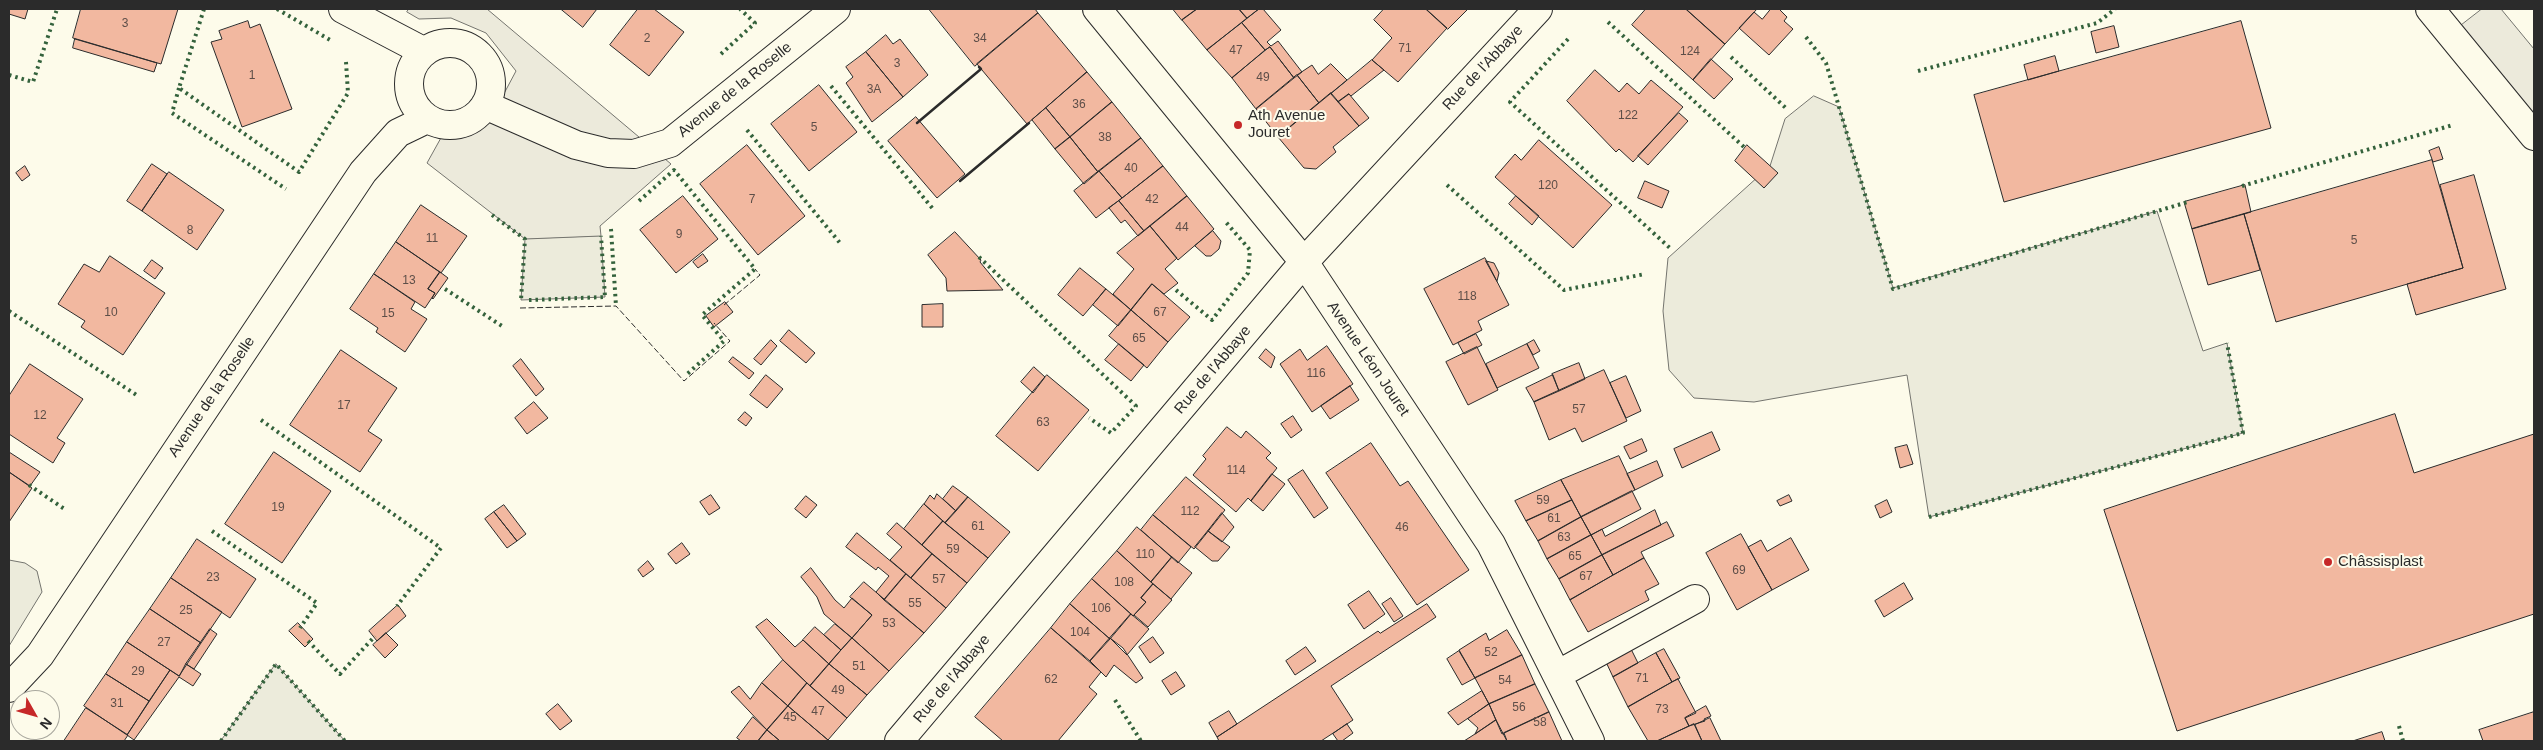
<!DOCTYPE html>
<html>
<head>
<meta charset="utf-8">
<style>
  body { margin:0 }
  #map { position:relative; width:2543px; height:750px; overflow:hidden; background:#fdfbea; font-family:Helvetica,sans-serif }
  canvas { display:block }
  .frame { position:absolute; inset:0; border:10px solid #2b2b2b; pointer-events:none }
  .north { position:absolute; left:10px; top:690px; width:50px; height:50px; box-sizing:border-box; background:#fdfbea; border:1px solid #a9a89e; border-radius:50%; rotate:128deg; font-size:14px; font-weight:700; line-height:20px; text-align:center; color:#2b2b2b }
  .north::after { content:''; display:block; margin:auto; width:18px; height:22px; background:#c62828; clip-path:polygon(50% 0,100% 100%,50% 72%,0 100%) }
</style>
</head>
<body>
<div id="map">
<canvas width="2543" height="750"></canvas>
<div class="frame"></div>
<div class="north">N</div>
</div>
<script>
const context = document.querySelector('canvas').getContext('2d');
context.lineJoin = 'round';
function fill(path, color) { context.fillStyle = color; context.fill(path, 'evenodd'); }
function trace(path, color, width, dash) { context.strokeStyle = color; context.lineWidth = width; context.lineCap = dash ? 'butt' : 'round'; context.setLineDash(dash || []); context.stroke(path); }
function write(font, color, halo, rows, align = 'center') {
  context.font = font + ' Helvetica,sans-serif'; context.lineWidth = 4; context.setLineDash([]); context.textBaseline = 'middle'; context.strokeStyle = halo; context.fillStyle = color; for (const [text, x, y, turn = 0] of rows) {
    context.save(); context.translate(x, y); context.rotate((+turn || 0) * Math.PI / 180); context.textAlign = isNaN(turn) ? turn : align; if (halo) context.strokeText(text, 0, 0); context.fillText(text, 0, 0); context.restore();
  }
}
const green = new Path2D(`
  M1814,96l25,11 54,181 264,-77 46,140 24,-8 16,90 -314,84 -22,-142 -153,27 -60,-4 -25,-28 -6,-59 5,-53 102,-92 15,-47z
  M601,236l4,61 -84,3 4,-61z
  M9,560l16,3 12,8 5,21 -33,54z
  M276,664l69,77h-124z`);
fill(green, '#ecebdb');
trace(green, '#74746e', 1);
const parking = new Path2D(`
  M409,9h78l184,155 -71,62 1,10 -76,3 -98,-76 15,-27 23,-5 26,-13 25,-47 -30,-38 -35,-15 -32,1 -12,-7z
  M2482,9h19l33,40v87l-84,-102z`);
fill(parking, '#eceadb');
trace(parking, '#74746e', 1);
const building = new Path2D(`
  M9,9h19l-3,10 -16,-5z
  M81,9h97l-17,55 -88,-26z
  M561,9h36l-14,18z
  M638,9h16l30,23 -35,44 -39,-31z
  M929,9h106l3,4 -63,53z
  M1173,9h24l-15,11z
  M1197,9h42l8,9 -40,32 -25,-30z
  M1239,9h20l-12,9z
  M1259,9h4l18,21 -14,12 4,4 7,-5 24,31 -8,6 -24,-31 -5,3 -23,-27z
  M1384,9h42l21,19 -49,54 -26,-22 20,-22 -18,-18z
  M1426,9h42l-20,20z
  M1646,9h40l39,35 -32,36 -61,-55z
  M1686,9h71l-32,35z
  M1771,9h8l8,8 -3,4 9,8 -24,26 -30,-27 15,-16 8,7z
  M1038,13l49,59 -60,52 -50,-60z
  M248,21l2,7 10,-4 32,85 -50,18 -31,-85 11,-3 -3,-8z
  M2241,21l30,107 -267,74 -30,-107z
  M1242,23l23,27 -33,28 -25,-28z
  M2114,26l5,21 -23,6 -5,-21z
  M886,35l7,9 7,-5 28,36 -25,22 -37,-45z
  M75,39l82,24 -3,9 -81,-24z
  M1270,47l24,31 -38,31 -24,-31z
  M866,52l37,45 -31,25 -26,-39 7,-6 -7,-10z
  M2055,56l4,15 -31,9 -4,-15z
  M1711,59l22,20 -19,20 -21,-19z
  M1372,60l12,10 -33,26 -2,-2 -11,8 -7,-8z
  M1331,64l16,16 -28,23 -22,-28 15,-10 6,9z
  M1595,70l24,22 8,-9 12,11 12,-14 32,27 -50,55 -14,-13 -3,3 -49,-51z
  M1087,72l25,30 -42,35 -24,-29z
  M1297,75l22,28 -41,34 -22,-28z
  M819,85l38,47 -48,39 -38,-47z
  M1331,93l28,33 -26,21 3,5 -20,17 -12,-1 -26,-31z
  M1349,94l20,24 -10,8 -21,-24z
  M1112,102l29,36 -43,34 -28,-35z
  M1046,108l24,29 -15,12 -23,-29z
  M1679,113l9,8 -40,44 -10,-9z
  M916,117l49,57 -28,24 -49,-57z
  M1070,137l28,35 -14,12 -29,-35z
  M1141,138l22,28 -41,32 -23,-27z
  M1539,140l73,65 -39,43 -78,-71 20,-23 6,6z
  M747,145l58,71 -47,39 -58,-71z
  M1747,145l31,28 -14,15 -29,-27z
  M2439,147l4,12 -10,3 -4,-11z
  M2432,160l31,108 -187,54 -32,-108z
  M152,164l15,10 -25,37 -15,-10z
  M25,166l5,9 -8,6 -6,-8z
  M1163,166l24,30 -43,35 -25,-30z
  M1099,171l23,27 -26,20 -22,-27z
  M169,172l55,38 -27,40 -55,-39z
  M2474,175l32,114 -90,26 -9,-31 56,-16 -23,-83z
  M1645,181l24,10 -7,17 -24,-10z
  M2245,185l6,27 -59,17 -8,-27z
  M683,196l35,43 -42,34 -36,-43z
  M1187,196l27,33 -36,31 -28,-34z
  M1516,196l23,20 -7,9 -23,-21z
  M1119,201l25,30 -6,5 -13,-16 -4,3 -12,-15z
  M421,205l46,31 -26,37 -45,-31z
  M2244,214l16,56 -52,15 -16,-56z
  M1150,226l27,32 -12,11 13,14 -14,11 -12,-10 -21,26 -18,-16 21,-25 -17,-16z
  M1213,231l8,10 -2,8 -8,7h-5l-11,-10z
  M955,232l26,28 -1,2 23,28 -56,1 -1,-13 -18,-23z
  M396,242l44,30 -12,17 7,4 -10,15 -51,-34z
  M703,254l5,7 -10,7 -5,-6z
  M110,256l55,37 -42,62 -42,-28 4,-6 -27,-17 26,-40 15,8z
  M1485,258l24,47 -31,16 4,9 -29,15 -29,-56z
  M152,260l11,8 -8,11 -11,-8z
  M1486,261l8,2 5,10 -2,8z
  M1080,268l26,21 -23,27 -25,-21z
  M440,272l8,6 -15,21 -1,-1 3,-5 -7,-4z
  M374,274l41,28 -4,7 16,10 -22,33 -29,-20 2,-4 -28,-19z
  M1152,284l38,33 -22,25 -37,-32z
  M1106,289l25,21 -13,16 -25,-21z
  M725,302l8,10 -19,15 -8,-11z
  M943,304v23h-21v-22z
  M1131,310l37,32 -21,26 -38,-32z
  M789,330l26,23 -9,10 -26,-22z
  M1476,334l6,11 -18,9 -6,-11z
  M771,340l6,6 -16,19 -7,-6z
  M1534,340l6,11 -7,4 -6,-11z
  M1119,344l25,21 -13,16 -26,-21z
  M1527,344l12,24 -42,20 -11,-24z
  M1327,346l26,38 -41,28 -32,-48 20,-15 7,11z
  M1477,347l21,43 -30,15 -22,-43z
  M1266,349l9,8 -4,11 -12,-10z
  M341,350l56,38 -29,43 14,9 -22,32 -70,-47z
  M733,357l21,16 -5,6 -20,-17z
  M521,359l23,30 -8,7 -23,-30z
  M1579,363l6,16 -26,12 -7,-17z
  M30,364l53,35 -26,39 8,5 -12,20 -44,-29v-38z
  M1034,367l11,10 -12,16 -12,-11z
  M1604,370l23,51 -45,21 -7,-14 -26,12 -15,-38z
  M766,375l17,14 -16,19 -17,-13z
  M1047,375l42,35 -51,61 -42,-35z
  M1553,375l6,16 -25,11 -8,-14z
  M1626,376l15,35 -15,7 -16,-35z
  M1350,386l9,14 -29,19 -9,-13z
  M534,402l14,16 -21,16 -12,-16z
  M745,412l7,6 -6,8 -8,-6z
  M2395,414l19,59 120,-39v180l-357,117 -73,-221z
  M1293,416l9,14 -11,8 -10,-14z
  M1227,427l14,11 5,-7 25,22 -5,5 11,10 -26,33 -3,-3 -12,14 -43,-37 13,-16 -3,-3z
  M1712,432l8,18 -38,18 -8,-19z
  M1642,439l5,12 -17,8 -6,-12z
  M1371,443l29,43 8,-5 61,89 -52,35 -91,-132z
  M1907,445l6,19 -13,4 -5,-20z
  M9,452l31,20 -10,14 -21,-14z
  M274,452l57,39 -49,72 -57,-39z
  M1619,456l16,34 -54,27 -20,-37z
  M1657,461l6,15 -28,14 -8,-16z
  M1303,470l25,38 -14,10 -26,-38z
  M9,472l23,16 -23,34z
  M1272,474l13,10 -22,27 -12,-10z
  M1186,477l39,33 -31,39 -41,-34z
  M1561,480l11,20 -46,21 -11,-20z
  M953,486l15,11 -12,14 -13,-12z
  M1632,491l9,18 -50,26 -10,-18z
  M937,494l19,17 -11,12 -21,-19 6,-9 4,4z
  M711,495l9,13 -11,7 -9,-13z
  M1789,495l3,6 -12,5 -3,-5z
  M806,496l11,9 -11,13 -11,-9z
  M968,497l42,35 -22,26 -43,-35z
  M1572,500l9,17 -43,24 -12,-20z
  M1887,500l5,12 -12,6 -5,-12z
  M924,504l19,17 -21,24 -18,-16z
  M504,505l22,29 -9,7 -23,-29z
  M1655,510l6,15 -59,30 -11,-20 11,-6 3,7z
  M494,512l23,29 -10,7 -22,-29z
  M1222,513l12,14 -12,15 -14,-11z
  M1153,515l38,32 -13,16 -37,-33z
  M1581,517l10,18 -44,24 -9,-18z
  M943,521l45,37 -21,25 -45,-38z
  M1667,522l7,14 -33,16 3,6 -31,17 -11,-20z
  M897,523l35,31 -21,24 -21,-18 12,-13 -15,-13z
  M1137,527l35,30 -21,25 -34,-31z
  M1208,531l22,16 -12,14h-6l-17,-14z
  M857,533l49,41 -22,26 -8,-8 13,-16 -11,-9 -2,3 -30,-23z
  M1741,534l31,56 -35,20 -31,-57z
  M1591,535l11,20 -43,24 -12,-20z
  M1791,538l18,32 -37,20 -24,-43 13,-7 6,11z
  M197,539l59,40 -26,39 -59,-40z
  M682,543l8,11 -14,10 -8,-10z
  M1117,551l36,33 -12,14 5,4 -13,14 -41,-37z
  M932,554l35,29 -21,25 -35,-30z
  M1602,555l11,20 -43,25 -11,-21z
  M1172,557l20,16 -21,26 -20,-17z
  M1644,558l15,26 -14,7 4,9 -61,32 -18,-32z
  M648,561l6,8 -11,8 -5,-7z
  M811,568l24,32 9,8 8,-10 20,17 -20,23 -28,-24 -7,-17 -16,-20z
  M906,574l40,34 -22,25 -40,-33z
  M171,578l51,34 -21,31 -51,-34z
  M1092,579l39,35 -21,25 -40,-35z
  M864,582l60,51 -35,38 -37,-33 20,-23 -22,-18z
  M1904,583l9,16 -29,18 -9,-16z
  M1153,584l19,16 -24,27 -14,-12 12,-13 -5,-4z
  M1369,591l16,23 -21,15 -16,-24z
  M1391,598l12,18 -9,6 -12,-18z
  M1070,604l40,35 -20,22 -39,-33z
  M1427,604l9,13 -105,69 22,34 -32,21h-102l-2,-4 149,-98 12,-8 2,2z
  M398,605l8,11 -29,25 -8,-10z
  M150,609l51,34 -22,33 -52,-34z
  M1131,614l18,15 -22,26 -17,-17z
  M767,619l28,28 8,-7 26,24 -19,22 -27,-26 -27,-33z
  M298,623l15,16 -8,8 -16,-16z
  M835,624l17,14 -11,12 -17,-15z
  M815,627l26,23 -12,14 -26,-24z
  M1051,628l50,44 -12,15 8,7 -39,47h-55l-28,-24z
  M210,629l7,5 -23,35 -8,-5z
  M1507,630l15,25 -47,23 -16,-28 27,-17 3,7z
  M386,633l12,12 -13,13 -12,-13z
  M1153,637l11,16 -14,10 -11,-16z
  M852,638l37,33 -22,24 -38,-31z
  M1110,638l13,10 20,30 -7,5 -22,-18 -8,12 -16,-16z
  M127,642l43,28 -21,31 -43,-27z
  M1306,647l10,14 -21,14 -9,-14z
  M1631,649l7,14 -25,14 -7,-15z
  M1664,649l16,29 -8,4 -16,-29z
  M1459,651l16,27 -13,7 -15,-26z
  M1656,653l16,29 -44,25 -15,-30z
  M1522,655l13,29 -46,20 -14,-26z
  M783,660l24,23 -19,23 -26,-23z
  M186,664l15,10 -8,12 -14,-9 -45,63 -7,-5 43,-65 9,6z
  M829,664l38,31 -20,23 -37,-32z
  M1176,672l9,14 -14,9 -9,-14z
  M106,674l43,27 -22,34 -43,-29z
  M1678,679l18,34 -11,5 4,8 -32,15h-9l-20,-34z
  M762,683l26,23 -21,24 -36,-38 8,-6 11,13z
  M807,683l40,35 -19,22 -40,-34z
  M1535,684l14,28 -47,22 -13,-30z
  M1482,691l7,13 -31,21 -10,-12z
  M558,704l14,17 -12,9 -14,-16z
  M1489,704l7,16 -21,14 3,-6 -10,-9z
  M788,706l40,34 -1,1h-47l-13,-11z
  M1706,706l5,10 -7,3 1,2 -16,5 -4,-8z
  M86,708l42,27 -4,6h-60z
  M1229,711l8,13 -20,13 -8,-14z
  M1549,712l13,29h-55l-3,-8z
  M2534,712v29h-51l-4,-11z
  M753,717l14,13 -9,11h-17l-4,-3z
  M1710,718l11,23h-19l-7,-16z
  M1496,720l11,21h-43l11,-7z
  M1347,724l6,9 -11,8h-4l-5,-7z
  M1694,724l8,17h-45l32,-15z
  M767,730l13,11h-22z
  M2382,732l3,9h-32z`);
fill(building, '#f2b8a0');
trace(building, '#2b2b2b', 1);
const minor = new Path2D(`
  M343,9l80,42
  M1097,9l207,253 187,282 99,197
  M2430,9l104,127
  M409 84a41 41 0 1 1 82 0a41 41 0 1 1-82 0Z
  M485,105l91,40 32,8 26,1 36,-11 166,-134
  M1557,675l138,-76
  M9,688l31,-33 323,-483 35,-39 29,-14
  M899,741l405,-479 234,-253`);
trace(minor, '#2b2b2b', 30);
trace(minor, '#fdfbea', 28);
trace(new Path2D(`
  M204,9l-25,79 120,84 49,-79 -2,-31
  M277,9l55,32
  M1608,22l137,126
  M1806,37l20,26 67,226 295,-87
  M1568,39l-58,63 161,147
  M721,54l34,-31 -15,-14
  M1731,57l57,53
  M1918,71l179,-48 18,-14
  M9,75l24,7 24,-73
  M831,86l102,123
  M179,88l-7,25 114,76
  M747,130l93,113
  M1447,185l117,105 81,-16
  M2242,186l211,-61
  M639,201l35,-31 81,99 -53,46 22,26 -38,34
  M492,215l33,24 -4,61
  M611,229l5,77
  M979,257l157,149 -25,27 -22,-15
  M445,289l57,37
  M1176,290l36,30 36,-47 2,-23 -26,-30
  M529,300l76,-3 -4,-61
  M9,311l129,85
  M261,420l180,128 -44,58
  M29,485l37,25
  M1929,517l314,-84 -16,-90
  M212,531l105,72 -17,25
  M308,641l32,33 35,-38
  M1115,700l26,41
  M2399,726l4,15
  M221,741l55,-77 69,77`), '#34623c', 4, [2.5, 4]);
trace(new Path2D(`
  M724,305l36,-30 -5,-6
  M520,308l96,-2 68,75 46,-40 -16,-18`), '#2b2b2b', 1, [6, 2.5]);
trace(new Path2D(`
  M917,123l64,-54 -2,-2
  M960,181l69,-58`), '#2b2b2b', 2.5);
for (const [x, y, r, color] of [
  [1238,125,5,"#c62828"],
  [2328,562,5,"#c62828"]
]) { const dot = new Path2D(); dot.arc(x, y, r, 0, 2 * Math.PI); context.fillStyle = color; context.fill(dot); trace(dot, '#fdfbea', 2); }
write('12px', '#5d4e48', null, [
  ["3",125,24],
  ["2",647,39],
  ["34",980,39],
  ["71",1405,49],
  ["47",1236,51],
  ["124",1690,52],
  ["3",897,64],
  ["1",252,76],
  ["49",1263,78],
  ["3A",874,90],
  ["36",1079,105],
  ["122",1628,116],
  ["5",814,128],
  ["38",1105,138],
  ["40",1131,169],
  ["120",1548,186],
  ["7",752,200],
  ["42",1152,200],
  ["44",1182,228],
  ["8",190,231],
  ["9",679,235],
  ["11",432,239],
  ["5",2354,241],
  ["13",409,281],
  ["118",1467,297],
  ["10",111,313],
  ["67",1160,313],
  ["15",388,314],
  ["65",1139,339],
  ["116",1316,374],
  ["17",344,406],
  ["57",1579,410],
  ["12",40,416],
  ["63",1043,423],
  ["114",1236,471],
  ["59",1543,501],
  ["19",278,508],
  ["112",1190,512],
  ["61",1554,519],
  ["61",978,527],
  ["46",1402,528],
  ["63",1564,538],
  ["59",953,550],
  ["110",1145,555],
  ["65",1575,557],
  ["69",1739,571],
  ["67",1586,577],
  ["23",213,578],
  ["57",939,580],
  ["108",1124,583],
  ["55",915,604],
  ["106",1101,609],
  ["25",186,611],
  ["53",889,624],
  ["104",1080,633],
  ["27",164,643],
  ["52",1491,653],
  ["51",859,667],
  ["29",138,672],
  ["71",1642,679],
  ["62",1051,680],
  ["54",1505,681],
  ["49",838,691],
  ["31",117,704],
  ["56",1519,708],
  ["73",1662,710],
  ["47",818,712],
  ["45",790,718],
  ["58",1540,723]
]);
write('15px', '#2b2b2b', '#fdfbea', [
  ["Rue de l'Abbaye",1483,68,-47],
  ["Avenue de la Roselle",735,90,-39],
  ["Avenue Léon Jouret",1368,359,56],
  ["Rue de l'Abbaye",1213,370,-50],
  ["Avenue de la Roselle",212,397,-56],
  ["Rue de l'Abbaye",952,679,-50]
]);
write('15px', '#2b2b2b', '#fdfbea', [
  ["Ath Avenue",1248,116],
  ["Jouret",1248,133],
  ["Châssisplast",2338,562]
], 'left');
</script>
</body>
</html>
